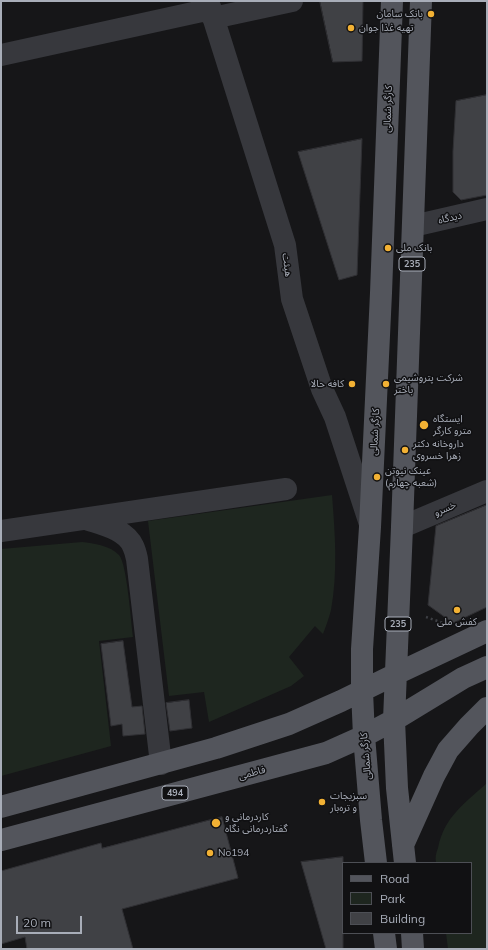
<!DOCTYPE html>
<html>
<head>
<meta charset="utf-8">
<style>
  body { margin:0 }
  #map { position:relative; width:488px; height:950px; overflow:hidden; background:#161618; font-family:Mulish,sans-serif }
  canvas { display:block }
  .frame { position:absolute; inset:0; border:2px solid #a8adb8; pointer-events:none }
  .legend { position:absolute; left:342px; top:862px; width:130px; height:72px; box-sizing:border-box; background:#111113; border:1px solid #4d4f55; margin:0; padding:5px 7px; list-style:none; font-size:12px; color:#a8adb8 }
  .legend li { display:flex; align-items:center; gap:8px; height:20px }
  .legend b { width:20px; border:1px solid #4d4f55 }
  .scale { position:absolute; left:16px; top:916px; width:66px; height:18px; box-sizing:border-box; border:2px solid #a8adb8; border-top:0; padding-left:5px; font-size:12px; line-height:14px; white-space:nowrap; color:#a8adb8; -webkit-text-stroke:3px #111113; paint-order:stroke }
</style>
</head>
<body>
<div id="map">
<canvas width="488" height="950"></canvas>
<div class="frame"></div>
<ul class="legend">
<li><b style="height:5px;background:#53555c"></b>Road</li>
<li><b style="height:11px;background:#1e261f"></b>Park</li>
<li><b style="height:11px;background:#404145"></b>Building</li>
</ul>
<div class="scale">20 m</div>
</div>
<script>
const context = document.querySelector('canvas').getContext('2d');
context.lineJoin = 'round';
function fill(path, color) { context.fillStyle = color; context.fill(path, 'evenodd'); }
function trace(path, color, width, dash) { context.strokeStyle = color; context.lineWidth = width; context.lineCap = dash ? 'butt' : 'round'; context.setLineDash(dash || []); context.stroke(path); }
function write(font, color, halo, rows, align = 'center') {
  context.font = font + ' Mulish,"Noto Sans Arabic",sans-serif'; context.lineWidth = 3; context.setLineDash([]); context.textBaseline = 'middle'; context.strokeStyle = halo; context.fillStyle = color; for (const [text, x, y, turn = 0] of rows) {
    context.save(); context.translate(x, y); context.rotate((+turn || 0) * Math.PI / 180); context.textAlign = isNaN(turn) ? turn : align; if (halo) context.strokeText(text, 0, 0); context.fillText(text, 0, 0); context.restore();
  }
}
fill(new Path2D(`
  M332,495c3,38 6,77 -1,115 -2,8 -5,16 -8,24l-8,-8 -26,31 15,19 -13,10 -82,36 -5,-30 -35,4 -21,-175z
  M82,542c11,1 29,4 37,13 8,9 12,67 14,82l-34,4 12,105 -110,30v-227z
  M487,783v166h-39l-2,-16h25v-70h-35c-1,-6 0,-10 2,-15 6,-31 27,-45 49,-65z`), '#1e261f');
const building = new Path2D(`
  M320,1h43l-1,60 -29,1z
  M487,95v100l-26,5 -8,-8v-41l3,-50z
  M362,139l-5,136 -18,5 -41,-128z
  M487,505v102l-34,16 -25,-18 8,-79z
  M123,641l9,66 10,-1 3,28 -22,2 -1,-12 -11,2 -10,-82z
  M189,700l3,28 -22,3 -4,-28z
  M222,817l16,61 -116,31 11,40h-106l-2,-12 -24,7v-73l100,-28 1,5z
  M343,857v92h-17l-25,-87z`);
fill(building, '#404145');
trace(building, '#303034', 1);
trace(new Path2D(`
  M426,617l20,7`), '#3d3f44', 2.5, [2, 3]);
trace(new Path2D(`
  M208,1l77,244 7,54 30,90 13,28 35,107
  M213,18l79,-17
  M1,55l210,-46
  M413,226l74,-17
  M89,520c15,5 37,10 44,26 2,4 3,8 4,13l24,205
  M402,527l85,-36
  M1,531l285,-42`), '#37383d', 22);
trace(new Path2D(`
  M1,807l215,-59 73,-24 52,-23 55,-27 91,-43
  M1,840l325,-87 38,-17 30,-16 69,-42 24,-11
  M403,845l31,-69 14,-26 21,-24 18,-18
  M376,863l-5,-43 -7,-84 -2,-45v-42l8,-122 11,-234 11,-292
  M405,863l-8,-75 -3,-68 8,-193 19,-526
  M384,933l2,16
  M412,933l1,16`), '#53555c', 22);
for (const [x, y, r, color] of [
  [431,14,4,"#f2b134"],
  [351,28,4,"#f2b134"],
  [388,248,4,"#f2b134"],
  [352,384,4,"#f2b134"],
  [386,384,4,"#f2b134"],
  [424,425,5,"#f2b134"],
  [405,450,4,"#f2b134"],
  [377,477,4,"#f2b134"],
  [457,610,4,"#f2b134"],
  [322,802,4,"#f2b134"],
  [216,823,5,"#f2b134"],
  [210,853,4,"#f2b134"]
]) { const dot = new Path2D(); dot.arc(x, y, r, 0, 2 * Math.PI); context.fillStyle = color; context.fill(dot); trace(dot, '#111113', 1.5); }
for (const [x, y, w] of [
  [412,264,26],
  [398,624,26],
  [175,793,26]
]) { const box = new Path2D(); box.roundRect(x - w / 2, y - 7, w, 14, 3); context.fillStyle = '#111113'; context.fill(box); trace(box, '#a8adb8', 1); }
write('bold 9px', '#a8adb8', null, [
  ["235",412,264],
  ["235",398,624],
  ["494",175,793]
]);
write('10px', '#a8adb8', '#111113', [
  ["بانک سامان",423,14,"right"],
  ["تهیه غذا جوان",359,28],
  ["بانک ملی",396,248],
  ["شرکت پتروشیمی",394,378],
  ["باختر",394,390],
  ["کافه حالا",344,384,"right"],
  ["ایستگاه",433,419],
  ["مترو کارگر",433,431],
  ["داروخانه دکتر",413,444],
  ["زهرا خسروی",413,456],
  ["عینک نیوتن",385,471],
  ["(شعبه چهارم)",385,483],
  ["کفش ملی",457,622,"center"],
  ["سبزیجات",330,796],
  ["و تره‌بار",330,808],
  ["کاردرمانی و",225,817],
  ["گفتاردرمانی نگاه",225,829],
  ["No194",218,853]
], 'left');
write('10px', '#a8adb8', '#111113', [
  ["کارگر شمالی",388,109,-88],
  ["دیدگاه",450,218,-13],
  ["هیئت",287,265,83],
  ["کارگر شمالی",375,432,-87],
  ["خسرو",445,509,-23],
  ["کارگر شمالی",366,756,-95],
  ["فاطمی",252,773,-15]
]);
</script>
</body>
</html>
